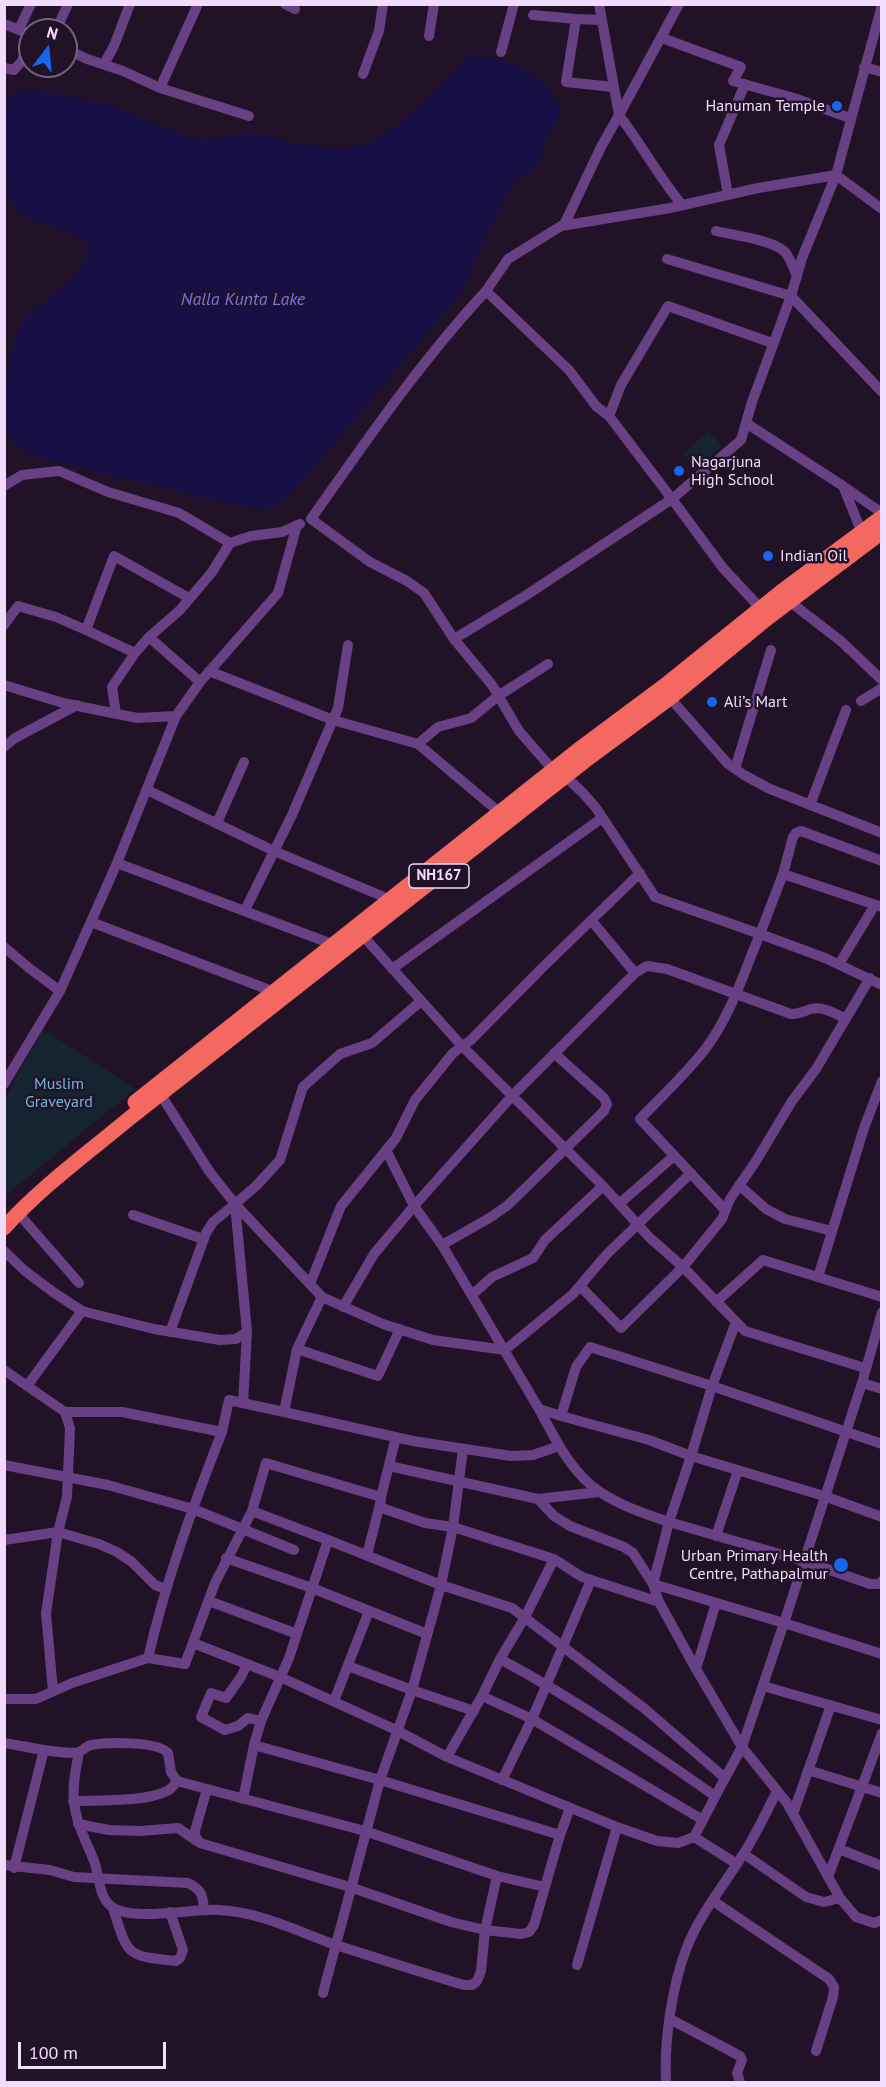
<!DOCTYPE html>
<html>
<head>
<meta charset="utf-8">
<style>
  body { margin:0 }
  #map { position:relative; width:886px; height:2087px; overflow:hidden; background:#221228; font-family:"PT Sans",sans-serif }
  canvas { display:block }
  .frame { position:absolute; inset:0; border:6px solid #f1dcfc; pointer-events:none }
  .north { position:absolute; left:18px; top:18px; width:60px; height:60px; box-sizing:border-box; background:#221228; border:2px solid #75637d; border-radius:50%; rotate:16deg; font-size:16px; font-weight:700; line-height:24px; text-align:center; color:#f1dcfc }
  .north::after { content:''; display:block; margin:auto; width:21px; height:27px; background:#1866ed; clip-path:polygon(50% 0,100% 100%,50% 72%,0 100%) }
  .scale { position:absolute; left:18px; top:2042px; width:148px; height:27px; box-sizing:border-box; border:3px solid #f1dcfc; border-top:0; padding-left:8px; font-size:18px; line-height:21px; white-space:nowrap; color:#f1dcfc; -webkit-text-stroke:4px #221228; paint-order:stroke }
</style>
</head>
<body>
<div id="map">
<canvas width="886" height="2087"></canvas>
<div class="frame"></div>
<div class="north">N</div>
<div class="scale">100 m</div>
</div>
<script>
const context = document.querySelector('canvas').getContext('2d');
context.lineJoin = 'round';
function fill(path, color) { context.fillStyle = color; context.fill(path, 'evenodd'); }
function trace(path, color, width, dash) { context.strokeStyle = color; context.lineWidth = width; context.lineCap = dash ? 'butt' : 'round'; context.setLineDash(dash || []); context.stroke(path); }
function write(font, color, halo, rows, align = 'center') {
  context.font = font + ' "PT Sans",sans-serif'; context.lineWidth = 5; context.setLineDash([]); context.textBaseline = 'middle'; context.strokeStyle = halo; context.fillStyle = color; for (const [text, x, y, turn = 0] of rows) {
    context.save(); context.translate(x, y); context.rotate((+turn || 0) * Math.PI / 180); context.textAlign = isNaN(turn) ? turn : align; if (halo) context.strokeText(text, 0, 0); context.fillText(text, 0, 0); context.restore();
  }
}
fill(new Path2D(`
  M709,431l13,15 -27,22 -12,-15z
  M43,1029l92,60 -130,107v-97z`), '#162432');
fill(new Path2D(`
  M470,55c29,3 60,10 80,35 5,6 9,14 13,20l-12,21 -14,35 -6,6 -17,9 -34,68 -13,33 -8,14 -160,189c-15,14 -27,28 -48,24l-211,-51c-14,-5 -27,-14 -34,-29 -6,-18 4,-90 17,-107 20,-25 57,-41 66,-74 -10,-23 -74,-18 -81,-55 -2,-6 -1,-13 -1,-19l-3,-3 1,-72 9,-6 16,-3 74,12 95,39 51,-9 19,3 34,10 44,3 22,-5 30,-19z`), '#180f45');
trace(new Path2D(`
  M285,4l10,5
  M599,4l20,111
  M882,5l-46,170 46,34
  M533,15l43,4
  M601,20l-25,-1 -10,63 47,5
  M4,24l26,10
  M19,29l12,-25
  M56,30l12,-26
  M429,36l5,-32
  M662,38l79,29 -8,14 61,17 56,20
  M66,49l21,10 36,12 37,17 89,28
  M501,52l13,-48
  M104,64l10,-18 16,-42
  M864,67l18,5
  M4,68l10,2 8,-9 8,-25
  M363,74l16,-43 4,-27
  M160,88l38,-84
  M619,115l60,-111
  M728,195l-9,-50 26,-61
  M564,225l37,-78 18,-32c22,29 40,62 63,90
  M716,231c17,4 56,9 68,20 6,6 9,16 13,25
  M667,259l124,37 91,96
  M486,291c-65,70 -120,150 -175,228l59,43 37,19 17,12 30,46 38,46 27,46 34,39
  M772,343l-104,-37 -47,79 -12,31 -13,-10 -27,-36 -83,-79 22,-32 53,-33 109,-18 88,-20 78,-13
  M746,423l97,63 19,47
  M4,486l18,-11 37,-4 49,21 71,21 51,30
  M843,486l39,27
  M789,601l53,41 40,38
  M764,612l-41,-44 -51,-69 69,-59 11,-38 39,-106 11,-38 34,-83
  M4,625l14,-19 38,11 30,13 28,-74 75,42
  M86,630l49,23 14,-16
  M454,639l71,-43 147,-97 -63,-83
  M209,671l124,49 85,24 81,68
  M200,682l-51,-45 31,-27 32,-38 18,-29 21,-7 31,-4 18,-8
  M4,685l59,18 74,15 39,-2
  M670,698l58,66 16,11 26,14 112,44
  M861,701l21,-13
  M116,714l-4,-27 23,-34
  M418,744l20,-17 33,-9 27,-22 50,-32
  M4,747l11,-9 62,-33
  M735,769l36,-119
  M566,777l17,16 13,15 59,89 105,37 23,-60 99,33
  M147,790l127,61 115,48
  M810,805l36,-95
  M217,823l27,-61
  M117,863l215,81
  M783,874l10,-37 3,-4 5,-2 81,30
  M245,910l47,-95 46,-107 10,-63
  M91,922l181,69
  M363,936l99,110 141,140 46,51 34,30 62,64 120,37
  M4,947l25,21 31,23
  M839,964l36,-59
  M392,969l210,-151
  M635,973l12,-7 20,3 124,45c8,0 13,-3 20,-5 11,-3 23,4 33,9
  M421,1001l-49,42 -32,11 -37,33 -23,73 -24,26 -21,18 87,93 61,27 50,16 72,10 68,-56 34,-40 84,-81
  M4,1084l56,-93 57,-128 59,-147 24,-34 78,-89 19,-68
  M386,1150l28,56 28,39 97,164 22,7 15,-49 14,-20 122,39 -21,70 -42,-16 -88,-24
  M739,1185l27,24 19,10 47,12
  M619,1204l55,-48
  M725,1210l-85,-91c22,-23 47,-46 66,-71 25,-33 38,-76 54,-114l65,24 57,27
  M18,1213l61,70
  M133,1215l70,24
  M442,1245l49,-28 17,-12 96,-94 3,-7 -3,-6 -50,-45
  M4,1251l21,20 28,21 29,19 72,18 66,11 16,-1 11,-7 -12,-128 -26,-33 -48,-76
  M818,1277l46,-149 18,-47
  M310,1284l31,-78 55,-68 19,-38 38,-47 18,-13 72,-73 97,-94
  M580,1286l41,42 62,-61 39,-48 8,-20 26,-38 36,-60 24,-32 54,-91
  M472,1295l20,-18 41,-19 12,-18 58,-54
  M322,1297l-25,52 -13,63 129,29 98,15 22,-1 26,-9
  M716,1302l47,-42 119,37
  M343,1307l31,-53 40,-48 98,-110 123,-123 -44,-53
  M736,1322l-24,64 170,58
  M170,1332l36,-99 7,-11 22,-18
  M297,1349l81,27 22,-47
  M4,1370l61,42 5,16 -3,69 -9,35 -12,81 7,78
  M862,1383l20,6
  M27,1386l55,-75
  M243,1403l4,-71
  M539,1409c16,29 32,64 61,83 21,14 46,22 69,30l-16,62
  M65,1412h57l100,20 7,-32 55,12
  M4,1465l104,20 85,24 101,41
  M389,1466l149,33 61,-7
  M538,1499l16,17 16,10 54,21 9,6 20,31
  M379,1507l46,16 28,4 10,-78
  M252,1511l14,-48 115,34 15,-60
  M882,1517l-58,-21 -133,-40 -22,66 135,39 66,23h9l3,-3
  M716,1536l22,-66
  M4,1540l54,-8 41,12 18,8 15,10 23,23 11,4
  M367,1555l14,-55
  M226,1558l86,30 115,46
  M209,1601l88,33
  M659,1602l-77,-25 -28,-18 -101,-32 -12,58 71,23 133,101 80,69 17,-31 -46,-78 -37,-67 -6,-18 131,39 78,-240 20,-71
  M193,1643l87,34 116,53 51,27 170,70 40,14 21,2 16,-6 31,-59
  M882,1654l-98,-31 -42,124 45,56 53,95 16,19 18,6 8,-3
  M148,1658c18,-78 45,-152 74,-226
  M500,1659c75,40 145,88 215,137
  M247,1664l-6,13 -15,21 -15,-5 -10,24 24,13 13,-4 10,-8 13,3
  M696,1669l20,-66
  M763,1686l119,34
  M482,1696l50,23 171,101
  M4,1699h32l36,-16 76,-25 37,6 30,-81 37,-72 76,29
  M334,1701l35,-90
  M4,1743c15,2 62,13 75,9 5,-2 7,-6 12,-7 16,-3 66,-4 77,8l3,19 6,9 188,50 132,45 48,11
  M254,1745l126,35 180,55
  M79,1752c-3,16 -7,33 -5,49 2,22 12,40 20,60 6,15 4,36 18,46 20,15 82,1 108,3 39,2 77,21 113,34 44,14 87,28 131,41h8l5,-4 4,-10 4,-41 12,-54
  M447,1757l35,-61 18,-37 25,-42 29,-58
  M808,1770l74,23
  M502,1780l30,-61 59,-139
  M207,1789l-12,42v5l5,7 150,44 101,35 34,8 36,4 8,-2 5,-7 26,-90 10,-27
  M243,1799l11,-54 7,-24 28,-63 39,-118 113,45 -29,105 -64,-24
  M73,1801c25,-1 73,1 94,-10 5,-2 7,-6 10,-10
  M793,1814l38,-109
  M78,1824l31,6 31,1 38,-3 19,13
  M694,1837l43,27
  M839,1849l43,17
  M744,1854l62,43 18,5 16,-4
  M4,1865l46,5 24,7 114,6c14,7 15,12 16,27
  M14,1868l30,-118
  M828,1877l54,-144
  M713,1901l116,78 5,8 -1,10 -17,54
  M113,1908c15,48 13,48 63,53l4,-3 3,-8 -13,-38
  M577,1965l40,-138
  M323,1993l57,-213 32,-90 62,21
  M670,2019l70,37 2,4 -5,13 3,9
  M666,2082c-2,-41 6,-97 21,-135 13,-33 37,-62 55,-91 14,-21 24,-43 35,-65`), '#674183', 10);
trace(new Path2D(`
  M135,1102l443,-352 86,-64 118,-95 100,-74
  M4,1228c38,-42 84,-75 127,-111l455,-357 84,-62 99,-81 113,-85`), '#f36961', 15);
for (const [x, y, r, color] of [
  [837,106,6,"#1866ed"],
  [679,471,6,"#1866ed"],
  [768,556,6,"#1866ed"],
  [712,702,6,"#1866ed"],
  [841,1565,8,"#1866ed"]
]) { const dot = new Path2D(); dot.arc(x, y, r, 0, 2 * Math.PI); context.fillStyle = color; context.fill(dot); trace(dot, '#221228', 2); }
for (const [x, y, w] of [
  [439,876,60]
]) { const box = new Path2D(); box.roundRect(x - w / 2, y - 12, w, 24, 4.5); context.fillStyle = '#221228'; context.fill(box); trace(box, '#f1dcfc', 1.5); }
write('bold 15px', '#f1dcfc', null, [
  ["NH167",439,876]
]);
write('16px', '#f1dcfc', '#221228', [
  ["Hanuman Temple",825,106,"right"],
  ["Nagarjuna",691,462],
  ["High School",691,480],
  ["Indian Oil",780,556],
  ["Ali’s Mart",724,702],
  ["Urban Primary Health",828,1556,"right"],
  ["Centre, Pathapalmur",828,1574,"right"]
], 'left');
write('16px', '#6dbad8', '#221228', [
  ["Muslim",59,1084],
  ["Graveyard",59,1102]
]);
write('italic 18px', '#7373f4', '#221228', [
  ["Nalla Kunta Lake",243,300]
]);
</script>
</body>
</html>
